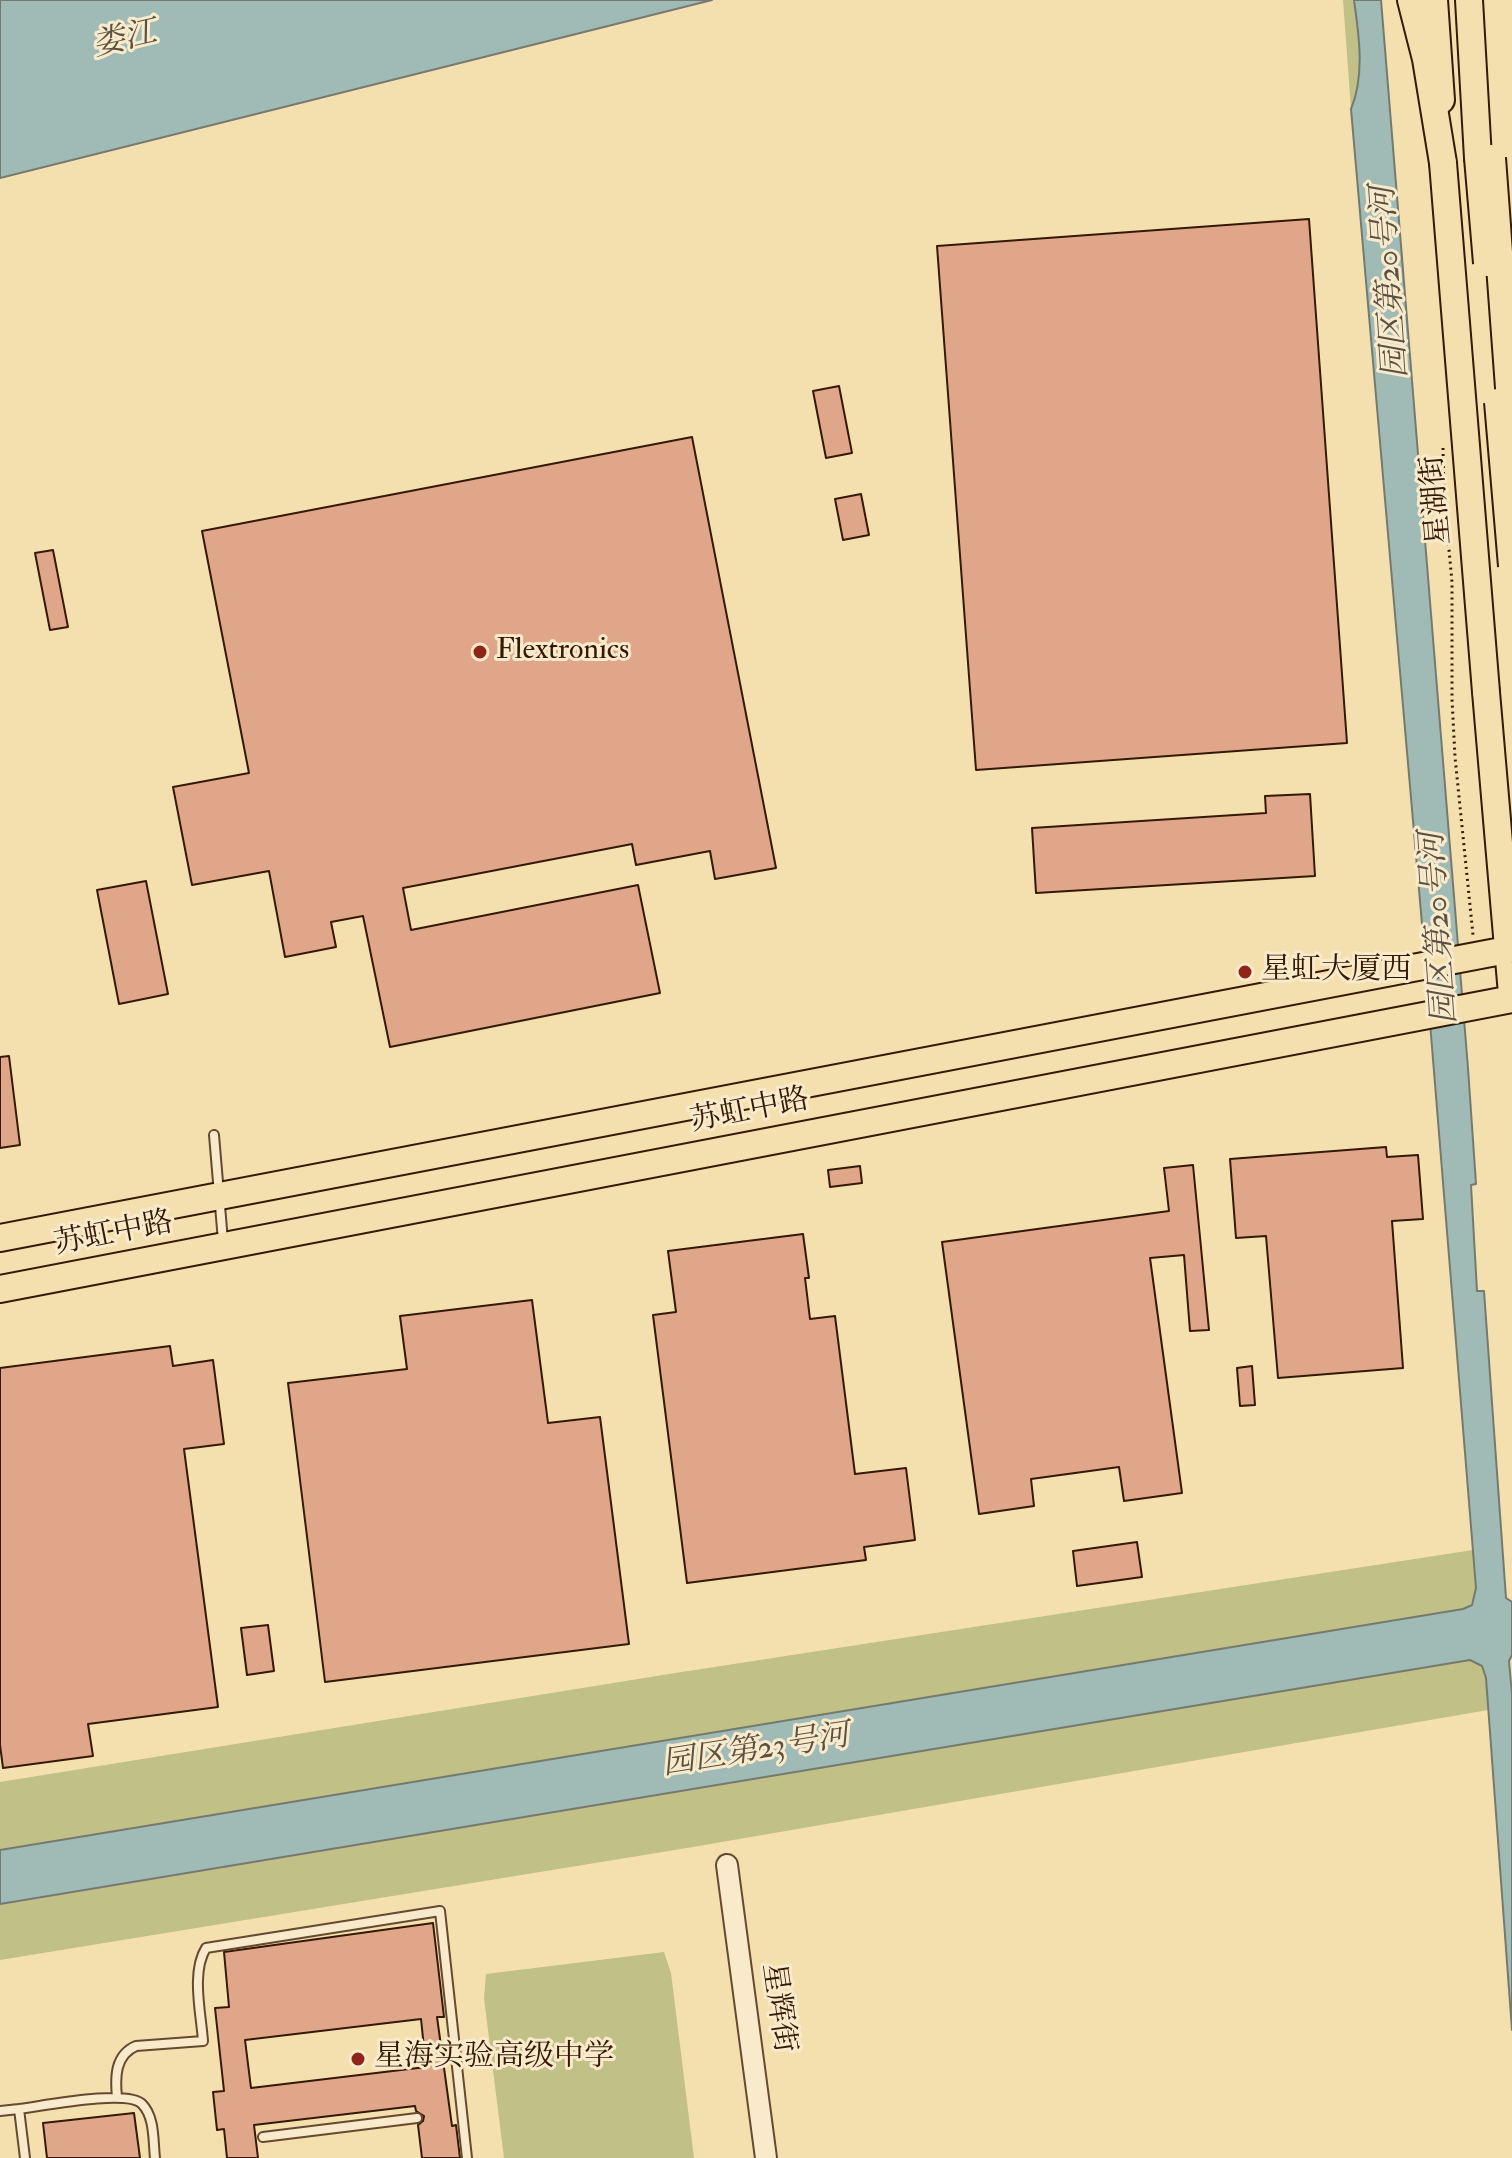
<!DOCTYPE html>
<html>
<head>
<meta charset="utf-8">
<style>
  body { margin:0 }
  canvas { display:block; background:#f4dfaf }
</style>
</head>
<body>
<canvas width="1512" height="2158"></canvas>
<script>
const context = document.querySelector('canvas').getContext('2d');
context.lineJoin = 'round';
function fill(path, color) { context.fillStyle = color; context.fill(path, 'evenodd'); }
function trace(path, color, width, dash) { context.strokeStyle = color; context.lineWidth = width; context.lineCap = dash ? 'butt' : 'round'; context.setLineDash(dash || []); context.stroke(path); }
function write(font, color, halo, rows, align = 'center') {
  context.font = font + ' "IM FELL Double Pica","Noto Serif SC",serif'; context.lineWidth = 6; context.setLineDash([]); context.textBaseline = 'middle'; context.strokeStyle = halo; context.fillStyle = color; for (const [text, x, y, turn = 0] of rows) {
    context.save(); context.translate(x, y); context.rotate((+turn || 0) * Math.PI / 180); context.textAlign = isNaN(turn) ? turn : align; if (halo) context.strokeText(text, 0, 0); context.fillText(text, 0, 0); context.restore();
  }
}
fill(new Path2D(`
  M1343,0h11c5,35 11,76 -3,109z
  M1473,1550c1,19 11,49 -9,59l-1464,241v-68l669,-108z
  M1462,1660h8l12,6 4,12 2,32 -801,138 -687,112v-56z
  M664,1952l7,21 23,185h-190l-20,-160 2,-24z`), '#c1c086');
const water = new Path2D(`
  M0,0h712l-712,178z
  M1354,0h27l87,1068 8,116 -5,1 6,106h7l22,307 6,4v53l-3,6 3,33v336l-26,-352 -4,-12 -12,-6 -1470,244v-54l1463,-241 9,-4 4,-17 -54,-664 -71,-815c14,-33 8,-74 3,-109z`);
fill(water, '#a0bab6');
trace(water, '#757a6f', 2);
const building = new Path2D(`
  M1309,219l38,524 -371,27 -39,-524z
  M839,386l13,67 -26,5 -13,-67z
  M692,437l84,431 -61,11 -5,-28 -74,14 -4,-21 -229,44 8,42 227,-45 22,108 -270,54 -27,-131 -32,6 5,25 -51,10 -16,-86 -77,14 -19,-98 76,-14 -47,-242z
  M861,494l8,41 -26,5 -8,-41z
  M53,550l15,77 -18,3 -15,-77z
  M1310,794l5,82 -279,17 -4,-65 234,-15 -1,-17z
  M146,881l22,113 -49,10 -22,-114z
  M9,1056l11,89 -20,3v-91z
  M1386,1147l1,10 31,-2 5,64 -31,2 11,147 -125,10 -12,-142 -30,2 -6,-79z
  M1193,1165l16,165 -19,1 -6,-76 -34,3 32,235 -58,8 -5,-34 -88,12 3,27 -55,8 -37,-272 227,-31 -5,-43z
  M860,1166l2,17 -32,4 -2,-17z
  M803,1234l6,44h-4l5,41 25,-3 20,158 51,-6 9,72 -51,7 2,13 -179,23 -34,-268 23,-3 -8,-61z
  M532,1300l16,123 52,-6 29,227 -304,38 -37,-299 119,-14 -7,-53z
  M170,1346l3,20 40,-6 11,84 -40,5 34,258 -130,17 5,32 -90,12 -3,-23v-377z
  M1252,1366l3,39 -15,1 -3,-38z
  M1137,1542l5,35 -65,9 -4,-35z
  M268,1625l6,46 -27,4 -6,-47z
  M433,1923l11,94h-7l15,109 4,-1 4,33h-38l-4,-33 5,-4 1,-5 -8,-5 -1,-5 -161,19 4,33h-31l-3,-29 -7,1 -4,-38 11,-1 -9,-83 14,-1 -5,-55zM421,2019l5,48 -175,21 -6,-48z
  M134,2113l6,45h-93l-4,-35z`);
fill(building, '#e0a68a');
trace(building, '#351904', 2);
const service = new Path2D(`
  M214,1135l9,106
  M117,2097c-2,-20 -2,-42 19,-51l67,-5c-2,-28 -12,-69 3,-93l234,-37 27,247
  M19,2109c24,-3 108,-20 123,-5 13,13 11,37 13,54
  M0,2111l19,-2 6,49
  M263,2137l154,-19`);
const tertiary = new Path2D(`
  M727,1865l39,293`);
const primary = new Path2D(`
  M1434,0l7,100
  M1486,692l26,302
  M0,1238l1512,-289
  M0,1289l1512,-290`);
const trunk = new Path2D(`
  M1411,0l15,59 17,104
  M1469,0l9,158`);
trace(service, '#654a2f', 12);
trace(tertiary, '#654a2f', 24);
trace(primary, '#351904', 30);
trace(trunk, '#351904', 30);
trace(new Path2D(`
  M1443,448l1,48 8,86v117l3,58 18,178`), '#351904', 3, [2, 4]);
trace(service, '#f8eacb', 8);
trace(tertiary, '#f8eacb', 20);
trace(primary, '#f4dfaf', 26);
trace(trunk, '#f4dfaf', 26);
const primaryBridge = new Path2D(`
  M1478,158l9,105
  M1443,163l43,529
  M1498,402l14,164`);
const trunkBridge = new Path2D(`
  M1492,158l20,270`);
trace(primaryBridge, '#351904', 30, []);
trace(trunkBridge, '#351904', 30, []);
trace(primaryBridge, '#f4dfaf', 26);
trace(trunkBridge, '#f4dfaf', 26);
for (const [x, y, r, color] of [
  [480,652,8,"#8f2418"],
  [1245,972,8,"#8f2418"],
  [358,2059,8,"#8f2418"]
]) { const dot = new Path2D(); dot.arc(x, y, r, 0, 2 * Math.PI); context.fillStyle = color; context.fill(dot); trace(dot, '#f8eacb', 3); }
write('30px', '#351904', '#f8eacb', [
  ["星湖街",1438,500,-95],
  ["苏虹中路",750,1112,-11],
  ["苏虹中路",114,1235,-11],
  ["星辉街",777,2008,82]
]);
write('30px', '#351904', '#f8eacb', [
  ["Flextronics",496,652],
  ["星虹大厦西",1261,972],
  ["星海实验高级中学",374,2059]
], 'left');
write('italic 32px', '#5a5142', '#f8eacb', [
  ["娄江",125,41,-13],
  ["园区第20号河",1392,282,-94],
  ["园区第20号河",1441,928,-94],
  ["园区第23号河",756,1752,-9]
]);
</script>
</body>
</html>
